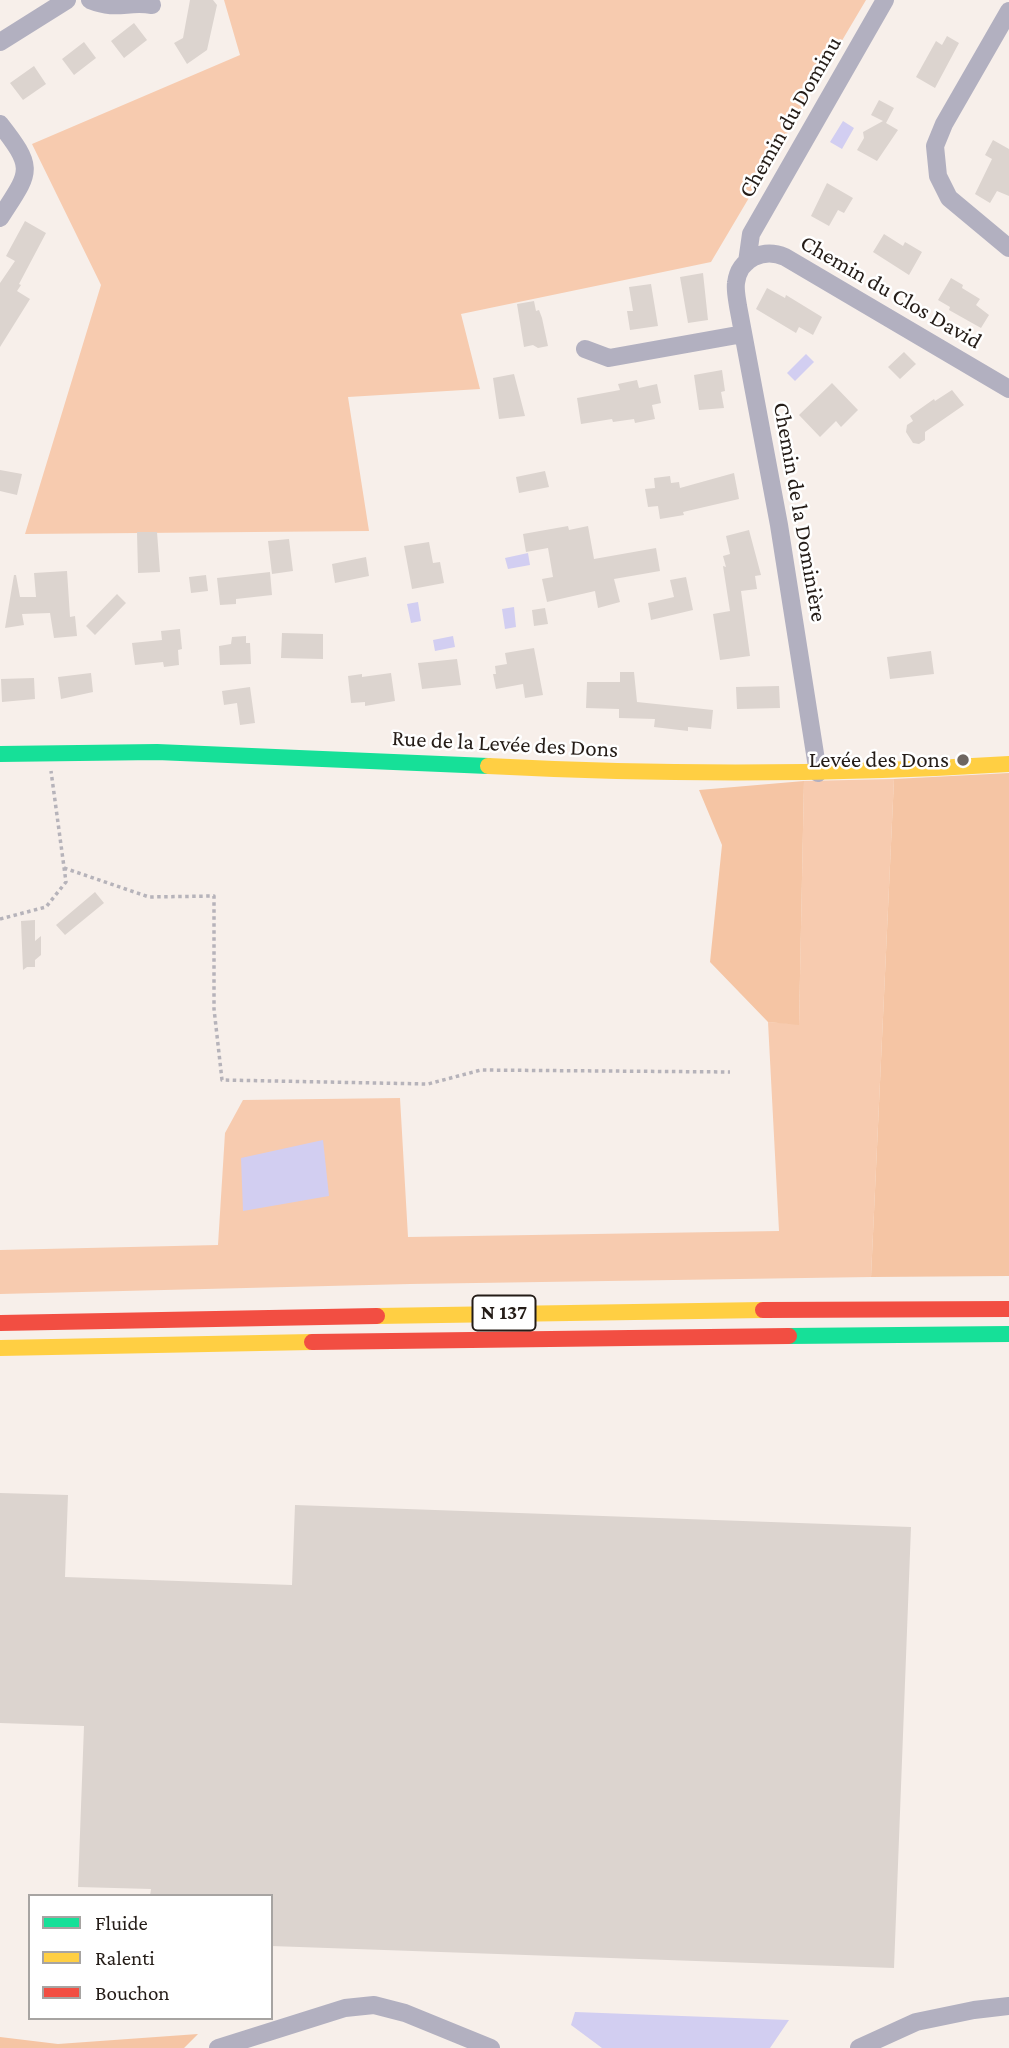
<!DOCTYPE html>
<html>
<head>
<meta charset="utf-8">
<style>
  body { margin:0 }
  #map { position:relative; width:1009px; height:2048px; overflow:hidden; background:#f7efea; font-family:"Crimson Pro",serif }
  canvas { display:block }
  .legend { position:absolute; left:28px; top:1894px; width:245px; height:126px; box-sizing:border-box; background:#fff; border:2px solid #a7a4a2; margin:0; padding:9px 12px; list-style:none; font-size:21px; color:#241c17 }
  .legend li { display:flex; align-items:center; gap:14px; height:35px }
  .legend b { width:35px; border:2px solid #a7a4a2 }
</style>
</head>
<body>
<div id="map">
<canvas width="1009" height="2048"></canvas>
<ul class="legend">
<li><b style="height:9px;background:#16e098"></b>Fluide</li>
<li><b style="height:9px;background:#ffcf43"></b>Ralenti</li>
<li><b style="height:9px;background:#f24e42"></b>Bouchon</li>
</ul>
</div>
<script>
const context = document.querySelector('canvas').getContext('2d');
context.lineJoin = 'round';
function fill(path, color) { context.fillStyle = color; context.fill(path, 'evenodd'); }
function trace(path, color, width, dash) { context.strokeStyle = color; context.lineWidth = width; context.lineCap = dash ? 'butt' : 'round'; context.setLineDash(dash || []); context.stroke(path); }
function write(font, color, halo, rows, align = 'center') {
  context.font = font + ' "Crimson Pro",serif'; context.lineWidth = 5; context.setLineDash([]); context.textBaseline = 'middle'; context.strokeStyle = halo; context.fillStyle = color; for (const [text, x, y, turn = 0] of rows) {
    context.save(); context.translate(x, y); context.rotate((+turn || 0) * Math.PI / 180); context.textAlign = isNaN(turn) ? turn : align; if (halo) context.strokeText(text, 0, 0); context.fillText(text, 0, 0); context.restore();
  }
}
fill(new Path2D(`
  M224,0h642l-155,262 -250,52 19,75 -132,8 21,134 -344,3 76,-249 -69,-141 208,-89z
  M894,779l-23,498 -461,7 -410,10v-44l218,-5 7,-112 18,-33 157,-2 8,139 371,-6 -11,-209 31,2 5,-243z`), '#f7cbaf');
fill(new Path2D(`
  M1009,773v503l-138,1 23,-498z
  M804,781l-5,244 -31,-3 -58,-60 12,-117 -23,-55z
  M198,2034l-14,14h-184v-11l58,7z`), '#f5c5a4');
fill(new Path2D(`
  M843,121l11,7 -12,21 -12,-7z
  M806,354l8,8 -19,19 -8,-8z
  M528,553l2,12 -22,4 -3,-11z
  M418,602l3,19 -10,2 -4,-19z
  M514,607l2,20 -11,2 -3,-20z
  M453,636l2,11 -20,4 -2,-11z
  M323,1140l6,56 -86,15 -2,-53z
  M575,2012l214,8 -19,28h-168l-31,-23z`), '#d2cef1');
fill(new Path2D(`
  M190,0h23l4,5 -10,45 -20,14 -13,-21 9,-5z
  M134,23l13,17 -23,18 -13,-17z
  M947,36l12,7 -24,45 -19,-11 20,-36 6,4z
  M84,42l12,16 -22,17 -12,-16z
  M34,66l12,18 -23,16 -13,-17z
  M879,100l15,8 -8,15 12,7 -21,31 -20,-11 7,-12 -1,-6 20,-11 -12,-6z
  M993,140l16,9v47l-12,-5 -7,12 -15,-9 17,-35 -7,-4z
  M827,183l26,15 -9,15 -6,-3 -9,16 -18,-10z
  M25,221l21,12 -27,51 2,1 -4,6 13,8 -30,48v-64l15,-22 -9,-5z
  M884,234l19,12 2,-4 17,10 -13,23 -36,-23z
  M703,273l5,47 -20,3 -8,-46z
  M951,278l12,7 -1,3 18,11 -4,6 13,10 -8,13 -32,-18 1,-3 -12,-7z
  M651,284l7,42 -28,4 -3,-19h6l-4,-24z
  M767,288l18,10 1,-3 36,22 -9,18 -14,-8 -3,6 -40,-24z
  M534,301l2,10 3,-1 3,8 6,28 -10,2 -5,-3 -9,2 -7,-43z
  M904,352l12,12 -16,15 -12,-12z
  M722,370l3,21 -4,1 3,16 -25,2 -5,-35z
  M514,374l11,42 -26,3 -6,-41z
  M637,380l2,8 18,-4 4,19 -9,2 3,14 -20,4 -1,-4 -21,3 -1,-3 -31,5 -4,-26 43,-8 -2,-6z
  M832,383l26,27 -17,17 -5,-6 -16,16 -21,-22z
  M952,390l12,15 -39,27v8l-6,4 -6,-1 -7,-11 1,-7 6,-4 -3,-5 24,-17 1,2z
  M0,470l22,4 -5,21 -17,-4z
  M545,471l4,16 -30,6 -3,-16z
  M734,473l5,26 -56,13 1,3 -24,4 -2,-13 -10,1 -3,-18 10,-1 -1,-10 16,-2 1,7 8,-1 1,6z
  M568,526l1,4 19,-4 6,33 62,-11 4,23 -46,8 6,23 -22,6 -3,-17 -48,11 -5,-23 11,-2 -5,-29 -22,4 -3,-18z
  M749,530l12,45 -6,1 2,13 -16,2 9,65 -30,4 -7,-46 17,-3 -7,-45 3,1 -3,-11 7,-2 -4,-18z
  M137,532h20l3,40 -22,1z
  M289,539l4,32 -21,3 -4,-33z
  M429,542l4,21 7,-1 4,21 -32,6 -8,-43z
  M366,557l3,19 -34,7 -3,-19z
  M67,571l3,46 5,-1 2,20 -23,2 -4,-25 -28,1 2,11 -19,3 9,-53h2l4,22h16l-2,-24z
  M270,572l2,23 -36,4v5l-16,1 -3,-27z
  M206,575l2,16 -17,2 -2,-16z
  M686,577l7,33 -42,10 -3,-17 26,-6 -4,-17z
  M117,594l9,9 -31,32 -9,-9z
  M545,608l3,16 -14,2 -2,-16z
  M180,629l2,20 -4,1 1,15 -15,2 -1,-5 -28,3 -3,-22 30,-3 -1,-9z
  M282,633l41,1v25l-42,-1z
  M246,636v7h4l1,21 -31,1 -1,-19 12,-2 1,-7z
  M534,648l9,47 -18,3 -2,-14 -27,5 -3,-15h3l-1,-8 12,-2 -2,-11z
  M931,651l3,23 -44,5 -3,-22z
  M457,659l4,26 -39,4 -4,-26z
  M620,672h14l3,30 76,8 -2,19 -23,-2v4l-34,-4 1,-8 -36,-1v-9l-33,-1 1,-26h33z
  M91,673l2,19 -32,7 -3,-22z
  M391,673l4,28 -30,5v-4l-14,1 -3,-27 14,-2v3z
  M34,678l1,21 -33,3 -1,-23z
  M779,686l1,22 -43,1 -1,-22z
  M250,687l5,36 -15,2 -3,-22 -13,2 -2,-14z
  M95,892l9,11 -39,32 -9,-10z
  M35,920v21l6,-5v19l-6,5v7h-8l-4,3 -2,-49z
  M0,1493l68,2 -3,82 227,8 3,-80 616,22 -17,441 -623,-22v-50h-121l1,-7 -73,-2 6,-161 -84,-3z`), '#dcd4cf');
trace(new Path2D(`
  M64,868l85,29 65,-1v113l8,71 206,4 53,-14 249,2
  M0,919l46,-12 20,-25 -15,-111`), '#b6b3ba', 3.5, [3.5, 3.5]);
trace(new Path2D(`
  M90,0c28,11 36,1 62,5
  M1009,11l-65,113 -9,22 3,30 11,22 60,50
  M0,42l67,-42
  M0,124c36,46 30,47 0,94
  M747,262l4,-28 134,-234
  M585,349l24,9 134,-24
  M818,773l-39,-248 -41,-219c-1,-7 -3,-16 -2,-23 3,-25 28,-35 49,-26l224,132
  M218,2048l127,-40 29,-3 31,8 86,35
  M859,2048l57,-26 58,-12 35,-4`), '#b2b0c0', 18);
trace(new Path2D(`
  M0,754l157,-2 331,14
  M789,1336l220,-2`), '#16e098', 16);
trace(new Path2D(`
  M488,766c174,9 347,9 521,-2
  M377,1316l386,-6
  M0,1348l312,-6`), '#ffcf43', 16);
trace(new Path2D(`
  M763,1310l246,-1
  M0,1323l377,-7
  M312,1342l477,-6`), '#f24e42', 16);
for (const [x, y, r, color] of [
  [963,760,7,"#6e6661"]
]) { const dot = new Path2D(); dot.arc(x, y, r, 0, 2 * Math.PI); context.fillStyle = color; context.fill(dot); trace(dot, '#fff', 2.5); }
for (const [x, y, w] of [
  [504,1313,63]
]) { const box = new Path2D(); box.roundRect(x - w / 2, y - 17.5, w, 35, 5); context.fillStyle = '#fff'; context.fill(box); trace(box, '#241c17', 2); }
write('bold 21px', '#241c17', null, [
  ["N 137",504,1313]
]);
write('23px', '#241c17', '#fff', [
  ["Chemin du Dominu",790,117,-60],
  ["Chemin du Clos David",891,292,30],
  ["Chemin de la Dominière",800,512,80],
  ["Rue de la Levée des Dons",505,744,3]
]);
write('23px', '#241c17', '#fff', [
  ["Levée des Dons",949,760]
], 'right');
</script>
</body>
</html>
